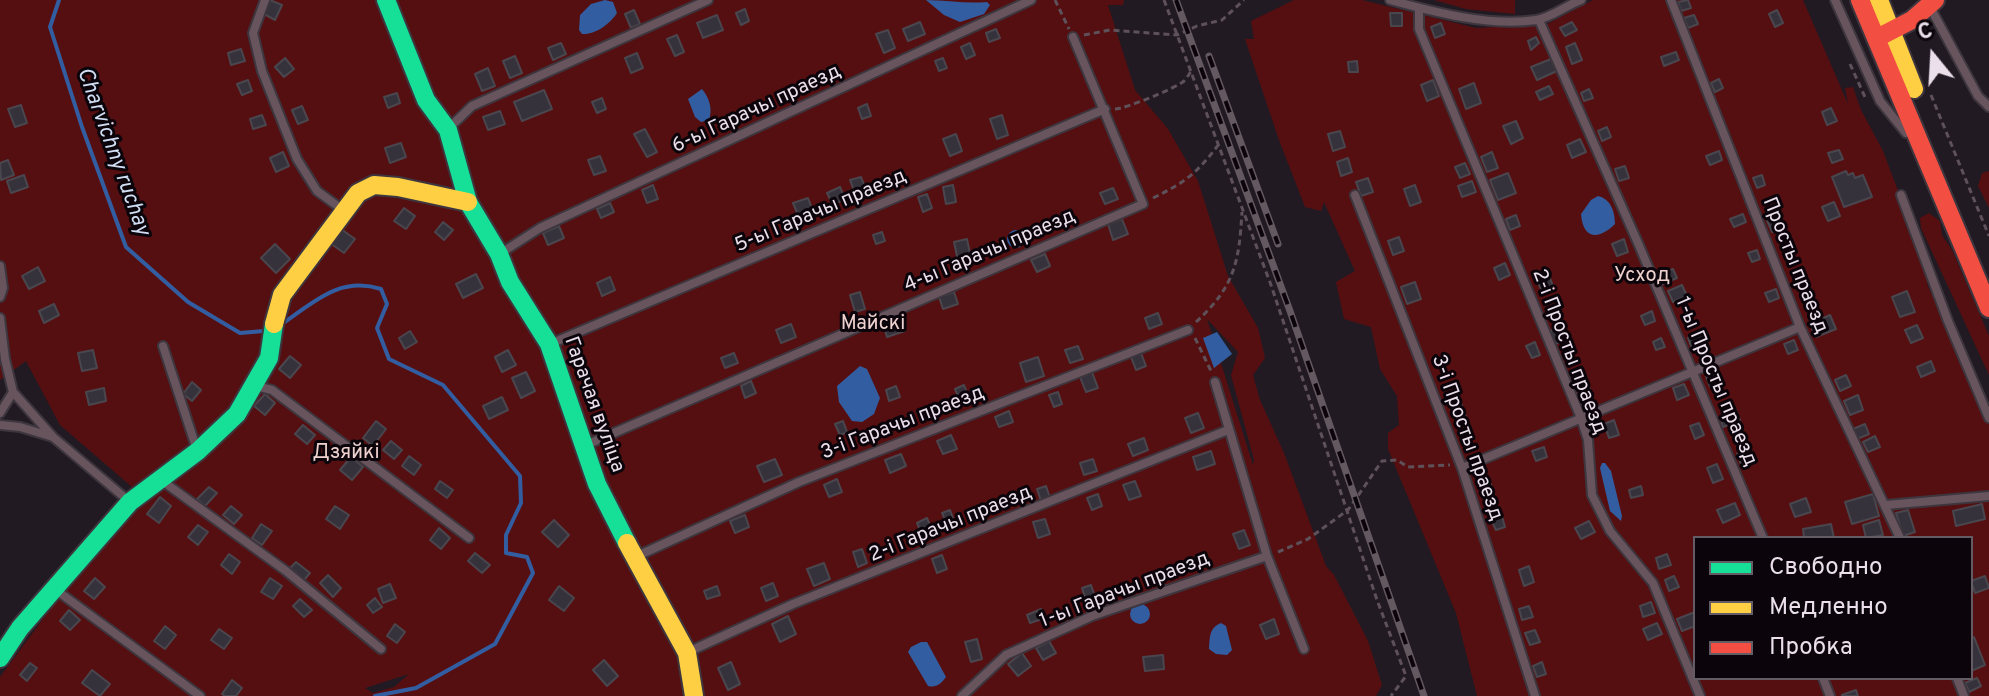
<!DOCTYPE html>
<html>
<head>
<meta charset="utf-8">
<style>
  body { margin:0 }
  #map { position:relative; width:1989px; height:696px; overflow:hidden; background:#221a23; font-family:Overpass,sans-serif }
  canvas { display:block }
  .legend { position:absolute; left:1693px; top:536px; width:280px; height:144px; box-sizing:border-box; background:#0b050b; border:2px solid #645c65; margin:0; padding:10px 14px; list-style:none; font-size:24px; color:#eadfeb }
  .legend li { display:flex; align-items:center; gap:16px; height:40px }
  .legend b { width:40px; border:2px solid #645c65 }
  .north { position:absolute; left:1893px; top:16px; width:80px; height:80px; -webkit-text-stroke:6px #0b050b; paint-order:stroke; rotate:342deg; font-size:22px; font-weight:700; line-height:32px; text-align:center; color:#eadfeb }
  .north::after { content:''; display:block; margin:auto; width:28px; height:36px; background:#eadfeb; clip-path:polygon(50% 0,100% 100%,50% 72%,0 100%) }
</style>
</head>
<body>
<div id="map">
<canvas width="1989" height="696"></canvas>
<ul class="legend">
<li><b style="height:10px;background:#16e098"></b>Свободно</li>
<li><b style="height:10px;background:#ffcf43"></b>Медленно</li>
<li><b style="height:10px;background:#f24e42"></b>Пробка</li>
</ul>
<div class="north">С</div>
</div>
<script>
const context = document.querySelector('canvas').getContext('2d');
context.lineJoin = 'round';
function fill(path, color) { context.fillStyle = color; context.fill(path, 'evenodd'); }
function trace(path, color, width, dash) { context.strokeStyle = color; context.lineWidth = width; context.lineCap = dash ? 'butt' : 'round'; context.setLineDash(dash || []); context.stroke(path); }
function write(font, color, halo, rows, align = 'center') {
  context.font = font + ' Overpass,sans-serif'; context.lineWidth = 6; context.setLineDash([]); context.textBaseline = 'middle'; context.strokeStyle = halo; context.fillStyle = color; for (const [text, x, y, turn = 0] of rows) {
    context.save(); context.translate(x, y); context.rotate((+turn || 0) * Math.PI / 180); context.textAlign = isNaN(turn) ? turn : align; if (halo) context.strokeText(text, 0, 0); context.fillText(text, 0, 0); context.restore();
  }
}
fill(new Path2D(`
  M0,0h1124l-1,5h-15l27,85 33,39 30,52 30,95 30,52 7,30 -12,17 7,25 24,53 42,113 8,9 34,66 14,44 -6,11h-1376v-19l80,-108 52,-82 -72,-62 -34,-64 -26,19zM1207,319l31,33 -7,23 23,85 -1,5zM409,674l-15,13 -21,6 -8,-5z
  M1294,0h68l114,28 71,-4 46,-24h210l45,104 -3,-16 8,-1 8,23 22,41 47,125 -3,8 5,11h7l21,63 29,67v271h-512l-21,-83 -68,-164v-16l11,-8 -2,-29 -17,-27 -9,-42 -27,-8 -8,-37 19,-11 -31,-69 -3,9 -16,-4 -26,-67 -34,-101h9l-3,-18zM1695,538h276v140h-276z
  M1434,0h81v14l-49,-5z
  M1989,171v37l-11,-22 4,-13z
  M1929,213l11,8 2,14 10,15 37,86v39l-68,-147 -1,-10z`), '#560f11');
fill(new Path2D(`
  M605,0l8,2 4,11c-7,11 -22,22 -35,21l-3,-4 1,-15 11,-11z
  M926,0c21,0 40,4 61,2l3,3 -6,9 -24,8 -16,-7z
  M702,89c7,8 11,20 7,31l-8,2 -6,-5 -7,-18z
  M1598,196c13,3 17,16 17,28 -16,16 -32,16 -34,-10l10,-14z
  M1007 239a9 9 0 1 1 18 0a9 9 0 1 1-18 0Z
  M1217,332l15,22 -18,14 -11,-30z
  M860,366l7,3 13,29 -6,16 -12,8 -10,-1 -13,-19 -2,-16z
  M1602,463h3l6,8 11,45 -1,5 -11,-10 -10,-43z
  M1130 614a10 10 0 1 1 20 0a10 10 0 1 1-20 0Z
  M1221,623l5,3 6,24 -5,5 -11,-1 -7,-5c1,-12 0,-21 12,-26z
  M921,642h6l19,35c-5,7 -10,11 -18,9l-20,-34 3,-5z`), '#325da1');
trace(new Path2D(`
  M59,0l-9,27 32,100 44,120 62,55 52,31 24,-2
  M282,324c32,-22 58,-48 99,-35l6,15 -10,24 12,31 54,26 77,91 1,27 -15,32v18l21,4 6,16 -38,71 -79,44 -41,8`), '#325da1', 4);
const building = new Path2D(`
  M270,0l12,5 -7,15 -11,-6z
  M1688,0l3,8 -10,3 -3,-9z
  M745,9l4,12 -8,4 -5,-12z
  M634,10l6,14 -9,4 -6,-14z
  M1777,10l6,13 -8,4 -6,-13z
  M1390,13h12v13h-11z
  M717,15l6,15 -20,8 -6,-15z
  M1694,15l4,9 -10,4 -4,-10z
  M920,22l5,12 -17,7 -5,-12z
  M1572,22l5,8 -12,6 -5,-8z
  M1441,23l4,11 -10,4 -4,-11z
  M996,29l4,9 -11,4 -3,-9z
  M888,30l7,18 -11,5 -8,-19z
  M677,35l7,17 -9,4 -8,-17z
  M1536,37l3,6 -8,7 -3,-9z
  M561,43l5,11 -13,6 -5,-12z
  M970,43l5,12 -9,4 -5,-12z
  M1575,43l7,17 -10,4 -6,-17z
  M241,49l4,12 -14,4 -3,-12z
  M1676,52l3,8 -15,6 -3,-9z
  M637,53l6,15 -12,5 -6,-15z
  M515,56l7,17 -12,5 -7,-17z
  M285,58l9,11 -10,8 -9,-10z
  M943,58l4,10 -8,3 -4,-10z
  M1551,59l6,12 -20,9 -6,-13z
  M1357,61l1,11h-9l-1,-10z
  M488,68l7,18 -13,5 -7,-17z
  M1719,79l4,9 -8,4 -4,-9z
  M248,80l4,11 -10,4 -5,-11z
  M1433,80l6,16 -12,5 -6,-16z
  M1474,83l7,20 -15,6 -7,-20z
  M1549,86l4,8 -13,6 -4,-8z
  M1589,89l4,9 -9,3 -3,-8z
  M544,90l8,19 -30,12 -8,-19z
  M397,93l3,10 -12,5 -4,-11z
  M602,98l4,11 -9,4 -5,-11z
  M867,104l4,12 -9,3 -4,-11z
  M21,105l6,18 -12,4 -7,-18z
  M302,106l6,14 -10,4 -6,-14z
  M1831,108l6,13 -10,4 -5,-13z
  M500,111l5,13 -17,6 -5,-13z
  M262,115l4,10 -13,4 -3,-10z
  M1002,115l6,20 -11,4 -7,-20z
  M1516,121l7,17 -12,6 -8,-18z
  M1607,127l4,10 -9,4 -4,-10z
  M645,129l12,23 -10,5 -13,-23z
  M1340,131l5,16 -12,4 -5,-17z
  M956,134l6,17 -12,5 -7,-17z
  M1580,139l6,13 -14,6 -5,-13z
  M401,143l5,14 -16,6 -5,-15z
  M1839,150l4,9 -11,4 -4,-10z
  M1719,151l3,9 -12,5 -4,-9z
  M283,152l6,14 -13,6 -6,-14z
  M1492,152l6,16 -11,4 -6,-15z
  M600,156l6,15 -12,4 -6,-15z
  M1348,158l4,14 -11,4 -4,-14z
  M8,160l6,15 -13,5 -1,-17z
  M1465,163l5,11 -10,4 -5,-11z
  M1625,166l4,12 -10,3 -4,-12z
  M1846,171l2,4 5,-2 2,5 8,-3 9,22 -28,10 -12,-30z
  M1508,173l8,20 -18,7 -8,-20z
  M24,175l4,12 -17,6 -4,-12z
  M1762,175l3,10 -8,3 -4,-10z
  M861,177l6,15 -11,4 -6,-16z
  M1368,178l5,14 -12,4 -5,-14z
  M1472,181l4,11 -14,5 -4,-11z
  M653,185l5,14 -11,4 -5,-13z
  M953,185l3,17 -10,2 -3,-17z
  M1415,185l6,17 -11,4 -6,-17z
  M840,187l5,12 -12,6 -6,-12z
  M1113,188l5,11 -13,5 -5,-11z
  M927,194l5,14 -9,4 -5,-15z
  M808,198l6,16 -14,6 -7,-17z
  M1834,202l6,14 -12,5 -6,-14z
  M610,203l4,9 -13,6 -4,-9z
  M404,208l11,8 -9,13 -12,-8z
  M1778,213l6,14 -12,5 -6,-14z
  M1743,214l3,8 -12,5 -4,-8z
  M1516,215l4,11 -10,4 -4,-11z
  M1122,219l6,15 -15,6 -5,-16z
  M443,222l10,8 -9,10 -9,-8z
  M559,226l5,12 -16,7 -5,-12z
  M341,229l14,10 -11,14 -14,-10z
  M882,232l3,9 -9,3 -3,-9z
  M1399,237l5,14 -11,4 -5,-14z
  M967,239l4,19 -13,3 -4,-19z
  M1624,239l4,13 -11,4 -5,-12z
  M275,244l15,15 -14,14 -15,-15z
  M1757,250l3,9 -8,3 -4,-9z
  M1045,254l5,12 -13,6 -6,-12z
  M1505,263l5,12 -11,5 -5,-12z
  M38,267l7,14 -16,8 -7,-13z
  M1673,269l4,9 -14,6 -4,-10z
  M1548,273l5,13 -11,5 -6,-13z
  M476,274l7,14 -20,10 -7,-14z
  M610,277l5,13 -13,6 -5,-13z
  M1415,282l6,17 -14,5 -6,-17z
  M1682,285l5,11 -14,6 -5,-11z
  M1776,289l3,9 -10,4 -4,-9z
  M1907,291l8,21 -15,5 -8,-20z
  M860,292l5,17 -10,3 -5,-17z
  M954,292l4,12 -15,5 -4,-12z
  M54,304l5,11 -15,8 -5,-12z
  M1652,311l3,10 -10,4 -4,-9z
  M1158,313l4,11 -13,5 -4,-11z
  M1830,315l6,14 -20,8 -6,-13z
  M901,319l4,12 -18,6 -4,-13z
  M791,324l5,13 -15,6 -5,-13z
  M1917,325l6,13 -12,5 -6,-13z
  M1562,326l6,13 -13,5 -5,-13z
  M410,331l7,11 -12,7 -6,-11z
  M1700,333l4,11 -12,5 -4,-11z
  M1661,338l4,9 -9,3 -3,-8z
  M1794,340l4,10 -10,4 -4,-10z
  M1535,342l5,13 -8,3 -6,-12z
  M1078,346l5,13 -13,4 -5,-13z
  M93,350l4,18 -15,3 -4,-18z
  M508,350l8,15 -14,7 -7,-15z
  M734,353l4,10 -13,5 -4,-10z
  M1141,353l5,13 -10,4 -5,-13z
  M290,356l11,9 -11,13 -11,-9z
  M1038,357l6,19 -18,6 -6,-19z
  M1931,361l4,10 -14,6 -4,-10z
  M526,372l9,19 -14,7 -9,-20z
  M1092,372l6,16 -12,4 -6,-15z
  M1715,373l4,11 -9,3 -4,-11z
  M1584,375l6,14 -11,5 -5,-15z
  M1846,375l5,11 -11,5 -5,-11z
  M751,381l5,12 -11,5 -4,-12z
  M192,382l9,8 -9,11 -9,-7z
  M1684,384l5,11 -12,5 -4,-12z
  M964,385l6,15 -9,3 -6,-14z
  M896,386l4,11 -11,4 -3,-11z
  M104,388l2,13 -17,4 -3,-13z
  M1058,392l4,12 -8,3 -5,-12z
  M265,394l10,9 -10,12 -11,-9z
  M1858,395l5,15 -13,5 -6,-14z
  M502,397l6,13 -19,9 -6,-13z
  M1461,403l5,14 -10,3 -5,-13z
  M1736,410l4,10 -17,7 -3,-10z
  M1009,411l4,11 -14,5 -4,-10z
  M1198,413l6,15 -13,5 -6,-15z
  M1614,420l5,15 -10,3 -5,-14z
  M376,421l10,8 -13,17 -10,-8z
  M843,421l4,11 -7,3 -5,-11z
  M1699,423l5,12 -9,4 -5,-13z
  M1865,424l4,10 -12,5 -4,-10z
  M303,425l12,10 -8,9 -12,-10z
  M951,435l6,14 -14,5 -6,-13z
  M1875,436l5,11 -12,5 -5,-10z
  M1144,438l4,12 -15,6 -5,-12z
  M391,441l11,9 -8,9 -11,-9z
  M1544,447l3,10 -11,4 -4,-10z
  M1748,450l5,13 -11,4 -5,-13z
  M1211,451l4,13 -18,6 -4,-13z
  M901,454l5,12 -16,7 -5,-13z
  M409,456l12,9 -7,10 -12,-9z
  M351,457l12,10 -11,13 -12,-10z
  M775,459l7,16 -18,7 -7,-16z
  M1093,459l4,12 -13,4 -4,-12z
  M1717,464l6,15 -10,4 -6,-15z
  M837,479l5,13 -13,5 -5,-12z
  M440,481l13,9 -6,8 -12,-9z
  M1135,481l6,15 -12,4 -6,-15z
  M1490,482l4,12 -10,4 -5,-12z
  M1046,486l4,12 -9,3 -4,-12z
  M1641,486l2,9 -12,3 -2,-8z
  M209,487l8,6 -12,13 -8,-7z
  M1098,494l4,12 -10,4 -5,-12z
  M1873,494l6,22 -27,8 -7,-22z
  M160,497l11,9 -12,17 -12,-9z
  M1806,498l5,14 -16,5 -5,-13z
  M1493,503l4,11 4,-1 4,14 -9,3 -12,-25z
  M1735,503l5,12 -17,8 -6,-13z
  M1982,504l3,15 -29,7 -3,-15z
  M231,506l11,9 -8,9 -11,-9z
  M335,506l14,9 -9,14 -14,-10z
  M950,510l6,16 -7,3 -7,-16z
  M1908,510l7,22 -12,4 -7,-23z
  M745,515l4,12 -14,6 -5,-12z
  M927,518l7,17 -10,4 -7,-16z
  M1045,519l5,15 -12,4 -5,-16z
  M554,520l15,15 -11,12 -16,-15z
  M1879,520l4,15 -17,3 -3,-13z
  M1589,521l6,11 -14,7 -6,-11z
  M261,524l11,7 -10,14 -10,-7z
  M1831,524l3,14h-30l-1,-9z
  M198,525l10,7 -10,13 -10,-8z
  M439,528l11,10 -9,11 -11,-9z
  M1244,530l6,15 -11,4 -6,-15z
  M862,549l5,14 -9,4 -5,-15z
  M475,553l15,12 -8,8 -14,-12z
  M229,554l11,8 -8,12 -11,-9z
  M1667,554l4,11 -12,4 -3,-11z
  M942,555l5,14 -10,4 -5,-14z
  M296,562l14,11 -6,7 -14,-12z
  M824,563l6,16 -16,7 -7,-17z
  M1529,566l5,16 -10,4 -5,-16z
  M328,575l13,13 -8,9 -13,-14z
  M1674,576l5,11 -10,4 -4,-11z
  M1985,576l4,12 -14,5 -4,-12z
  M95,578l10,9 -11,12 -10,-8z
  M270,578l12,8 -9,13 -12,-7z
  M773,583l5,13 -12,5 -5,-13z
  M390,584l6,14 -13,5 -5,-14z
  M1091,585l4,12 -9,3 -4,-12z
  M559,586l15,12 -10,13 -15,-11z
  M717,586l3,9 -13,4 -3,-8z
  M375,598l7,9 -9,6 -6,-8z
  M300,599l12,11 -8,7 -11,-11z
  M1651,602l4,11 -12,4 -3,-11z
  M1529,606l4,11 -11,3 -3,-11z
  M1041,609l4,9 -15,5 -3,-8z
  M69,610l11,10 -10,10 -10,-9z
  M1695,612v14l-13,5 -5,-12z
  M788,616l8,18 -16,8 -8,-18z
  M1274,619l5,15 -13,5 -6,-14z
  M1657,623l5,11 -14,6 -5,-11z
  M395,624l10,8 -8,11 -10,-7z
  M165,626l11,9 -11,14 -11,-8z
  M219,629l13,9 -8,11 -13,-9z
  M1535,630l5,12 -10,3 -5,-12z
  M1974,637l11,28 -14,6v-32z
  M977,639l5,20 -11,3 -6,-20z
  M1049,641l7,12 -13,7 -7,-12z
  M1022,653l9,13 -13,10 -10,-12z
  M1163,655l1,14 -19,2 -2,-14z
  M604,660l14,16 -11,10 -14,-16z
  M731,662l9,22 -12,6 -10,-22z
  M1542,662l4,12 -9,3 -4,-11z
  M30,663l7,5 -10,13 -7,-6z
  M92,670l18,14 -10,12 -18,-13z
  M1977,678l4,8 -12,6 -4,-9z
  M232,680l10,8 -6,8h-11l-3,-2z
  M1856,690l2,6h-16v-1z`);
fill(building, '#36323b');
trace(building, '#4a464e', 2);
const lane = new Path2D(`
  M265,0l-12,33 9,38 35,88 20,32 26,19
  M1390,0c43,12 101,27 146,20 15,-2 31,-15 45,-20
  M1671,0l129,327 100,211
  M1835,0l45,101 26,32
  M1930,7l48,89 11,11
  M1419,9v20l162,389 7,22 4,55 18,36 43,52 47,113
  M1539,20l99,223 125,295
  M448,129l24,-23 236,-106
  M1355,195l107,273 73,228
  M1901,195l47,126 41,97
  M501,253l39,-25 491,-228
  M0,266l3,22 -3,9
  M0,318l5,41 8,33 40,45
  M550,344l555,-235
  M163,346l34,104
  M1215,382l52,174 37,93
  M256,386l16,4 197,148
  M0,413l13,-21
  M0,425l20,2 33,10 77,65
  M586,445l557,-241 -70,-167
  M1462,468l338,-141
  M161,480l125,91 95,78
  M1886,505l103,-9
  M635,557l164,-75 389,-152
  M56,590l144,106
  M688,652l105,-48 435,-174
  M1823,678l7,18
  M1957,678l7,18
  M962,696l44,-41 86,-39 175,-60`);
const fast = new Path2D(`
  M386,0l40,100 22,30 20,72 31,52 11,28 39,62 48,140 30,59
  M0,658l20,-30 110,-126 68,-51 39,-37 32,-56 5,-34`);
const slow = new Path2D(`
  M1879,0l35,89
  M274,324l8,-29 76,-102 16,-8 24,2 70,15
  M627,543l60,110 7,43`);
const jam = new Path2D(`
  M1860,0l129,308
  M1877,38l35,-18 23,-20`);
trace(lane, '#3d363e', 12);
trace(fast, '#3d363e', 22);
trace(slow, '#3d363e', 22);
trace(jam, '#3d363e', 22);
trace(new Path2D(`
  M1055,0l14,29
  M1164,0l107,285 106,315 29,76 -15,20
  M1084,35l26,-5 67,5 20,-9 25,-6 22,-20
  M1850,64l15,33
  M1931,95l58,141
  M1115,109c10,0 61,-21 69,-28 3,-3 5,-7 8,-11
  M1153,198c33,-16 44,-25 66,-54
  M1196,322c39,-36 43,-60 46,-110
  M1195,338l16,33
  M1278,552l30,-13 40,-29 34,-49 15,-1 11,7 42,-2`), '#5e5159', 3, [6, 4]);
trace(lane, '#67545d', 8);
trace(fast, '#16e098', 18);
trace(slow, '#ffcf43', 18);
trace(jam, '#f24e42', 18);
const rail = new Path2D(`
  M1176,0l114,311 134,385
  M1209,56l69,188`);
trace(rail, '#645960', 7);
trace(rail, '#0b050b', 4, [12]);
write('20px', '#eadfeb', '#0b050b', [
  ["6-ы Гарачы праезд",757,110,-25],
  ["5-ы Гарачы праезд",821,212,-23],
  ["4-ы Гарачы праезд",990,252,-23],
  ["Просты праезд",1794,266,68],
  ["2-і Просты праезд",1568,352,69],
  ["1-ы Просты праезд",1715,382,67],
  ["Гарачая вуліца",593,405,70],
  ["3-і Гарачы праезд",903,424,-21],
  ["3-і Просты праезд",1466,438,70],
  ["2-і Гарачы праезд",951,525,-22],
  ["1-ы Гарачы праезд",1125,591,-21]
]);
write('20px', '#efd2cf', '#0b050b', [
  ["Усход",1642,277],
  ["Майскі",873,325],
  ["Дзяйкі",346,454]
]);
write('italic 22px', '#d0ddf2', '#0b050b', [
  ["Charvichny ruchay",112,152,70]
]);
</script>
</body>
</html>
